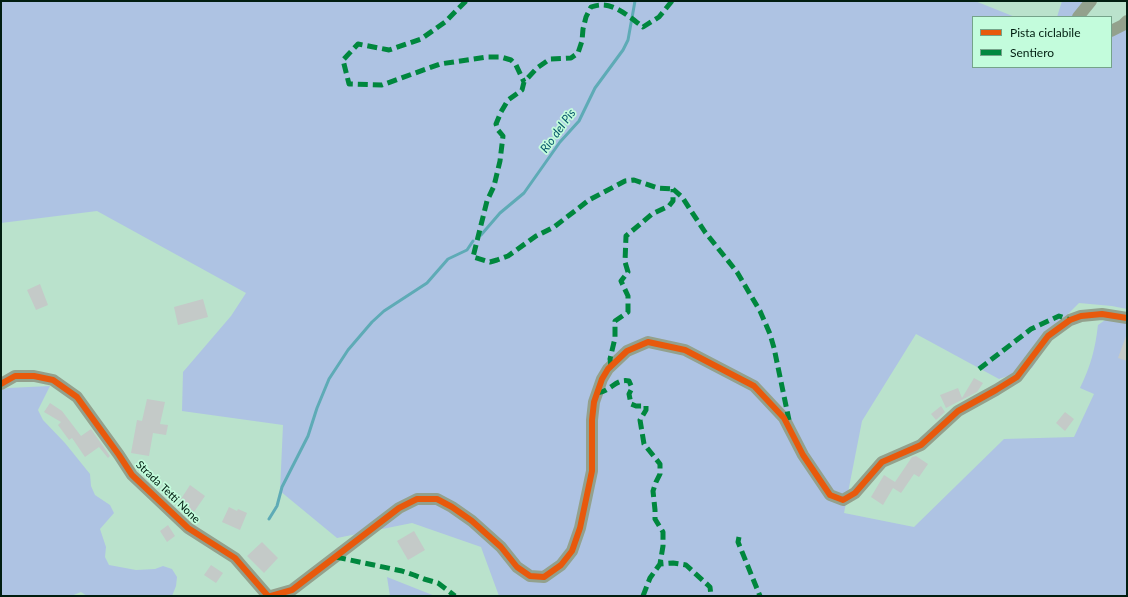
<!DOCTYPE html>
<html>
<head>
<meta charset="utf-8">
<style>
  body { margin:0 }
  #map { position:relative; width:1128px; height:597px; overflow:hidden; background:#bae2cc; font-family:Lato,sans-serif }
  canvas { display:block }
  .frame { position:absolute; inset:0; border:2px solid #011d10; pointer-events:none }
  .legend { position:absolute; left:972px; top:16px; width:140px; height:52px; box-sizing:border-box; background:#c3fcdc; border:1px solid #75a38a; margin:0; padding:5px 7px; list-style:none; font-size:12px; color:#011d10 }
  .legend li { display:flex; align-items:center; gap:8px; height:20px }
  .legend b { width:20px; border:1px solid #75a38a }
</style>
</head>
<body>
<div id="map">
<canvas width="1128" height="597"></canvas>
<div class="frame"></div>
<ul class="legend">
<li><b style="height:5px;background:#e8590c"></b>Pista ciclabile</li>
<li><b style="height:5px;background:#00873e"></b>Sentiero</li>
</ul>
</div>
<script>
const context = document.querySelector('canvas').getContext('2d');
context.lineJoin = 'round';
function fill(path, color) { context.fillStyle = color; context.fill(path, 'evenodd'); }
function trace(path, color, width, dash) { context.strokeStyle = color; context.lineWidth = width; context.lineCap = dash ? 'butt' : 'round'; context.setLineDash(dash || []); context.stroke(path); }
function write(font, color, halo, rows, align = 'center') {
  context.font = font + ' Lato,sans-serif'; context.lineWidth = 3.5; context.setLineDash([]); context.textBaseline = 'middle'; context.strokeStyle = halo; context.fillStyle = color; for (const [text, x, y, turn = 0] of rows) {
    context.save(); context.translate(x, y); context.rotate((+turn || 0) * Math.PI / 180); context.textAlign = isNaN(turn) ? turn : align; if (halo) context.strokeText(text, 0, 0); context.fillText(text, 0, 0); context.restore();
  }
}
fill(new Path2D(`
  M1,1h974l40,16h-42v50h138v-34l16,-9v285l-15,-3 -33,-3 -15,15 -32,50 -33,11 -83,-45 -54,87 -18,92 70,14 90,-88 70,-2 20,-43 -14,-6c11,-23 15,-38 18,-63l10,-7 19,3v275h-628l-18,-49 -69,-24 -75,15 -57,-47 3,-66 -101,-14 1,-39 48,-56 15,-23 -149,-82 -96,12z
  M1062,1h26l-13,16h-18z
  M50,386l-12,24 5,10 22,23 25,31 1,12 4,9 15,10 4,8 -14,16 6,18 -1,10 4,8 27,5 19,-1 8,-3 9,3 5,8 -1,9 -4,10h-85l-6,-4 -10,4h-70v-206l7,-2z
  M387,577l48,19h-45z`), '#aec3e3');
trace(new Path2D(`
  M481,235l19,-22 24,-20 36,-51 19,-21 16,-33 28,-38 5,-10 7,-39
  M269,519l8,-13 5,-19 26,-51 9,-28 12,-29 19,-29 24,-28 12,-11 43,-28 21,-24 19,-9 6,-9`), '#5eabb6', 3);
fill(new Path2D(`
  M40,284l8,21 -12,5 -9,-20z
  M203,299l5,18 -30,8 -4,-18z
  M1126,336h1v25l-9,-3z
  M974,378l9,5 -6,9 -31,16 -6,-13 18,-7 4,10z
  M147,399l18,3 -5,22 8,1 -2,10 -13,-2 -4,23 -18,-3 6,-33 5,1z
  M50,403l12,8 19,25 10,-7 19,27 -2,2 -9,-11 -14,10 -13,-19 -3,2 -11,-15 3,-3 -17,-10z
  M941,406l4,6 -9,8 -5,-6z
  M1065,412l9,7 -9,12 -9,-8z
  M916,456l12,8 -9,13 -5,-3 -13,19 -8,-5 -10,17 -12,-8 13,-22 11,7 17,-25z
  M190,485l15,11 -11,16 -15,-10z
  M229,507l8,4 1,-2 9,4 -7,17 -18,-8z
  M168,525l7,11 -8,6 -7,-11z
  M414,531l11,19 -17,10 -11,-19z
  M262,542l16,16 -14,15 -17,-17z
  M211,565l12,8 -7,10 -12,-8z`), '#c4cac8');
trace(new Path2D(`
  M1078,17l13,-16
  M1111,31l12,-6 4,-4
  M1,384l14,-8h19l19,4 24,17 42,58 13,20 56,53 47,30 33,38
  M271,596l21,-6 107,-82 18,-9h20l15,8 20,14 29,26 16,20 13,9 14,1 17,-12 11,-14 8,-23 12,-57v-51l2,-18 8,-23 6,-10 19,-18 21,-9 37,8 69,36 30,32 19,37 27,40 13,5 12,-7 27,-31 39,-17 37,-34 38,-21 21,-13 31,-41 22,-16 11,-4 21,-2 25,4`), '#93a18d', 12);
trace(new Path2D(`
  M466,1l-21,21 -24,17 -32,11 -31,-6 -15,16 6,24 33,1 58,-21 47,-7h14l10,3 5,5 8,17
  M672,1l-13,16 -16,10c-11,-8 -27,-23 -42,-22 -3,0 -7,1 -10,2l-5,10 -3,12 -1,12 -4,12 -7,5 -21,1 -13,9 -13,14 -2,8 -14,10 -7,12 -5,12 2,6 5,6 -3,25 -6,25 -7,15 -14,56 17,5 7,-2 11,-4 28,-20 18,-9 35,-27 36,-19 9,-1 24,8 15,1
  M673,189l9,8 23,35 32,40 23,39 10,23 4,14 15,72
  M611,366l-1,-7 5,-21v-17l13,-9v-16l-7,-15 7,-9 -3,-10 1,-26 26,-22 17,-8 4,-5v-12
  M979,369l52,-40 28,-13 11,4
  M597,393c13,-1 19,-15 32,-12l3,7 -3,6 2,10 5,2h10v4l-6,10 4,24 16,20v10l-4,8 -3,9 2,19v9l8,13v14l-3,18
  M739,537l-1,5 22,54
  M336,557l66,14 12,4 10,4 14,4 17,13
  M643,596l7,-18 10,-14 13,-1 13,2 24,22 1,9`), '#00873e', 5, [10, 5]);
trace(new Path2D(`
  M1,384l14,-8h19l19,4 24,17 42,58 13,20 56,53 47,30 33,38
  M271,596l21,-6 107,-82 18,-9h20l15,8 20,14 29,26 16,20 13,9 14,1 17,-12 11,-14 8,-23 12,-57v-51l2,-18 8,-23 6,-10 19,-18 21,-9 37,8 69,36 30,32 19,37 27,40 13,5 12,-7 27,-31 39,-17 37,-34 38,-21 21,-13 31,-41 22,-16 11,-4 21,-2 25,4`), '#e8590c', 6);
write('11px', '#011d10', '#c3fcdc', [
  ["Strada Tetti None",168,492,44]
]);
write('italic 12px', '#06576a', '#c3fcdc', [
  ["Rio del Pis",558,131,-54]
]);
</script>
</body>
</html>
